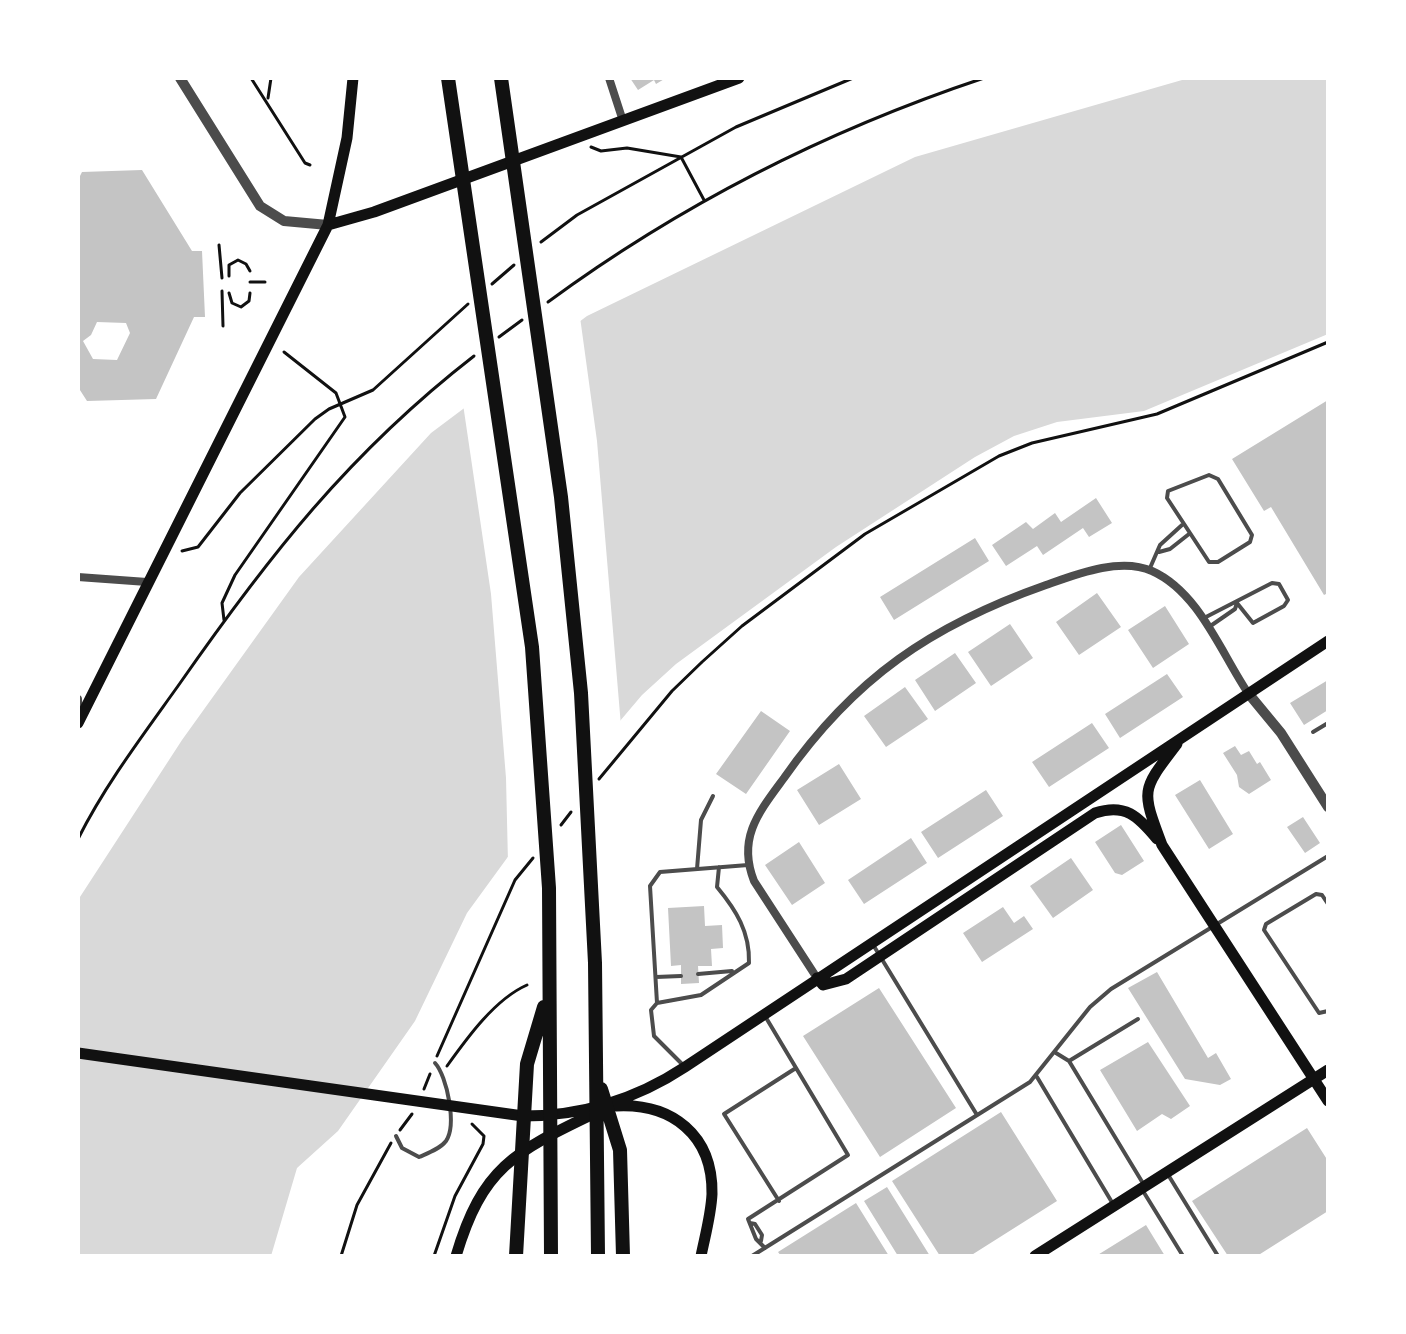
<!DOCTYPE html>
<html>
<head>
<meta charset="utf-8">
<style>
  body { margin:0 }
  #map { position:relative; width:1406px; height:1334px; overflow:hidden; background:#fff; font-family:Rubik,sans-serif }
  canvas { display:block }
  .frame { position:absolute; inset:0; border:80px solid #fff; pointer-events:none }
</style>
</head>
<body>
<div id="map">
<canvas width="1406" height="1334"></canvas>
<div class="frame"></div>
</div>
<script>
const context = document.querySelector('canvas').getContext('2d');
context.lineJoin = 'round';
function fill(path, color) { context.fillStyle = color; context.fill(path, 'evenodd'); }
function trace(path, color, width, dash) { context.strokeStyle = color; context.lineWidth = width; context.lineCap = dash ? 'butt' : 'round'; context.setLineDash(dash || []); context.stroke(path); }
fill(new Path2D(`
  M1189,78h139v256l-184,77 -87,11 -43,14 -39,21 -139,90 -160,117 -34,31 -116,137 -59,81 -52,108 -77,110 -41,37 -26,88h-193v-356l104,-160 117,-163 132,-144 156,-117 328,-159z`), '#d9d9d9');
fill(new Path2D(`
  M580,317l17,124 24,285 -113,137 -2,-85 -15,-184 -28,-190z`), '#fff');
fill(new Path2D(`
  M630,78h36l-10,6 -2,-4 -16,10z
  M142,170l50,81h10l3,66h-11l-38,82 -69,2 -9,-14v-207l4,-8zM97,322l29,1 4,10 -13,27 -24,-1 -10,-18 8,-6z
  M1328,400v193l-4,2 -53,-88 -7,4 -32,-52z
  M1096,498l16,25 -23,14 -6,-9 -40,27 -6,-9 -31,20 -14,-21 34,-23 7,7 22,-16 6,9z
  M975,538l14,23 -95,59 -14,-23z
  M1097,593l24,34 -42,28 -23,-33z
  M1165,606l24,38 -36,24 -25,-38z
  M1010,624l23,34 -42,28 -23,-34z
  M955,653l21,30 -41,28 -20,-31z
  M1167,674l16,23 -63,41 -15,-24z
  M1328,680v30l-24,15 -14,-22z
  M905,687l23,32 -42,28 -22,-31z
  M761,711l29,20 -44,63 -30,-20z
  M1092,723l17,25 -60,39 -17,-25z
  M1235,746l6,9 8,-4 8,13 3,-2 11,18 -22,14 -10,-7 -2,-12 -14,-22z
  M839,764l22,35 -42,26 -22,-35z
  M1200,780l33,54 -24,15 -34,-54z
  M986,790l17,26 -65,42 -17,-26z
  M1303,817l17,26 -15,10 -18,-26z
  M1121,825l23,36 -22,14 -7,-2 -20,-31z
  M911,838l16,25 -63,41 -16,-24z
  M799,842l26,41 -33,22 -27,-40z
  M1071,858l22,32 -40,28 -23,-32z
  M704,906l1,20 17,-1 1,23 -12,1 1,17h-14l1,17 -18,1v-19l-10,1 -3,-58z
  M1003,907l11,16 10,-7 9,13 -51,33 -19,-29z
  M1157,972l51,86 8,-5 15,26 -11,6 -35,-6 -57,-91z
  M879,988l77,120 -76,49 -77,-121z
  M1148,1042l42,64 -19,13 -9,-5 -25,17 -37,-61z
  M1001,1112l56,89 -87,55h-30l-48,-75z
  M1307,1128l21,33v50l-71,45h-29l-36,-55z
  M887,1187l43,69h-32l-34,-55z
  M856,1203l33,53h-108l-3,-4z
  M1146,1225l19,31h-69z`), '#c4c4c4');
trace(new Path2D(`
  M251,78l54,85 5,2
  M268,98l3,-20
  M591,147l10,4 26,-3 54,9 23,43
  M541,242l36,-27 159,-88 117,-49
  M219,245l3,33
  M229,276v-11l9,-5 8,4 4,7
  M250,282h15
  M492,284l22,-19
  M222,291l1,35
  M229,293l3,10 9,4 8,-6 1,-8
  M548,302c132,-97 280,-172 436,-224
  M499,337l23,-17
  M182,551l16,-4 42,-54 75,-74 14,-10 44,-19 95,-86
  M224,620l-2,-17 13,-28 110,-158 -9,-24 -52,-41
  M599,779l73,-88 30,-29 40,-36 123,-92 134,-78 33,-13 125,-29 171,-72
  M561,825l10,-13
  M78,839c27,-54 65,-104 100,-153 90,-129 171,-233 296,-330
  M437,1056l78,-176 18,-22
  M447,1066c20,-28 48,-67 80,-81
  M424,1089l6,-15
  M400,1130l12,-16
  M341,1256l16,-51 34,-62
  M434,1256l21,-60 28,-52 1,-8 -12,-12`), '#111', 3);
trace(new Path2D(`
  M1209,475l9,4 34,56 -2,7 -32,20h-9l-42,-64 1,-7z
  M1159,552l11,-3 19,-15
  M1150,568l10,-23 22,-20
  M1204,618l68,-35 7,1 9,16 -4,6 -31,17 -16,-20
  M1209,627l26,-18 2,-6
  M1313,732l15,-9
  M697,869l4,-49 12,-24
  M1328,904l-6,-9 -6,-1 -50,30 -2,6 55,83 9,-2
  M872,943l105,172
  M698,974l34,-3
  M656,977l25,-1
  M657,1003l44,-8 48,-32c1,-31 -13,-53 -32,-76l2,-20
  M765,1016l83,139 -100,64 8,20 9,9
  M1138,1019l-69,42 75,124
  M1056,1053l13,8
  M685,1067l-31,-31 -3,-26 6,-7 -7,-117 10,-14 88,-7
  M1037,1077l76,127
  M396,1136l6,12 17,9c9,-4 21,-8 27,-16 11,-16 1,-65 -11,-78
  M1167,1173l51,83
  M1143,1191l40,65
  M779,1201l-55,-87 72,-46
  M750,1223l5,1 7,11 -1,6
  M752,1256l278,-174 60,-75 21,-18 217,-133`), '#4c4c4c', 4);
trace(new Path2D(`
  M609,78l14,43
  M78,577l69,5
  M78,699l1,21
  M817,978l-63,-97c-17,-43 5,-69 30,-103 70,-100 148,-153 262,-193 31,-11 74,-28 106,-14 47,21 69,82 96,122`), '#4c4c4c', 8);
trace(new Path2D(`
  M180,78l80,128 24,15 44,4
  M1248,693l33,40 47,74`), '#4c4c4c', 10);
trace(new Path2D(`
  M328,225l46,-13 365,-134
  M78,723l250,-498 19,-87 6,-60
  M1177,744c-36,47 -36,45 -15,101l166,256
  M817,978l6,7 23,-6 249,-166c30,-10 43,3 62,26
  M78,1053l445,63c60,0 112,-16 162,-49l643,-426
  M616,1106c56,-3 97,29 96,88 -1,21 -7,42 -11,62
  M456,1256c26,-88 58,-104 137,-142
  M1035,1256l293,-186`), '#111', 11);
trace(new Path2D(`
  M448,78l84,569 17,241 2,368
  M501,78l60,419 20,196 14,270 3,293
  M601,1089l19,61 3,106
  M516,1256l11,-192 17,-57`), '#111', 14);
</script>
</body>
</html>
